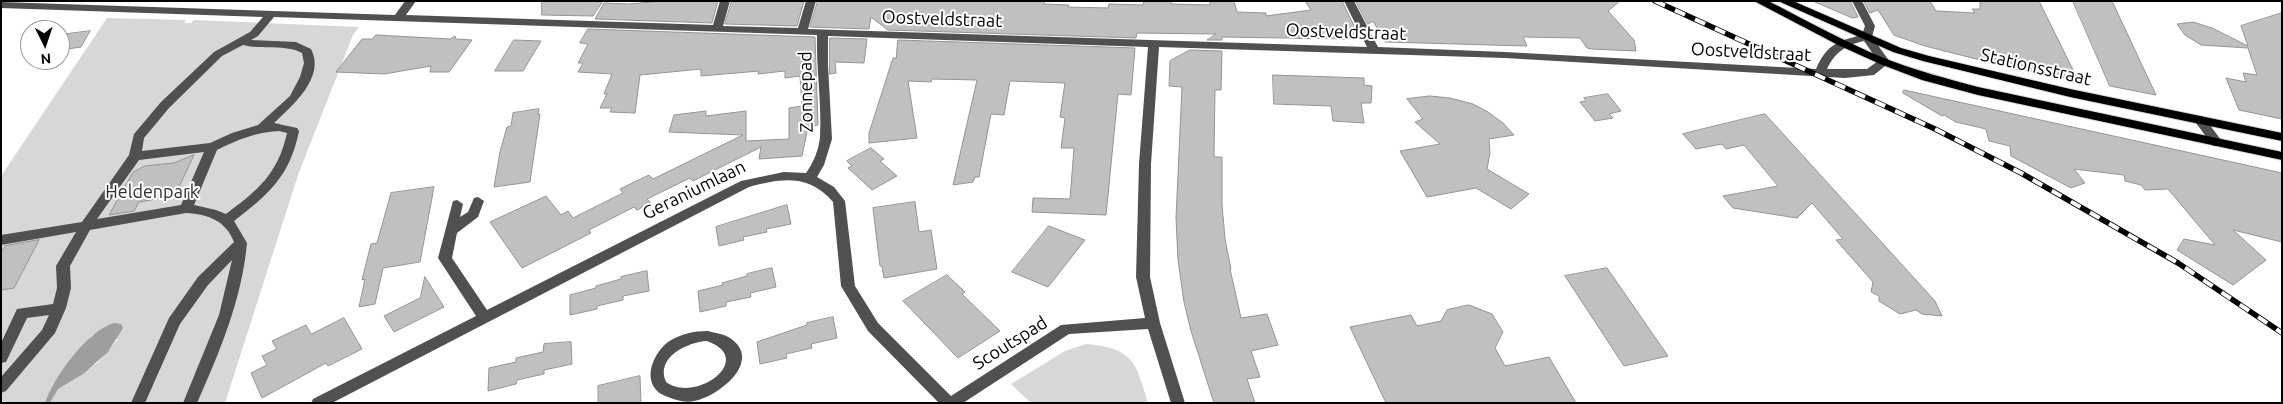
<!DOCTYPE html>
<html>
<head>
<meta charset="utf-8">
<style>
  body { margin:0 }
  #map { position:relative; width:2283px; height:404px; overflow:hidden; background:#fff; font-family:Ubuntu,sans-serif }
  canvas { display:block }
  .frame { position:absolute; inset:0; border:2px solid #000; pointer-events:none }
  .north { position:absolute; left:20px; top:20px; width:50px; height:50px; box-sizing:border-box; background:#fff; border:1px solid #999; border-radius:50%; rotate:176deg; font-size:14px; font-weight:700; line-height:20px; text-align:center; color:#000 }
  .north::after { content:''; display:block; margin:auto; width:18px; height:22px; background:#000; clip-path:polygon(50% 0,100% 100%,50% 72%,0 100%) }
</style>
</head>
<body>
<div id="map">
<canvas width="2283" height="404"></canvas>
<div class="frame"></div>
<div class="north">N</div>
</div>
<script>
const context = document.querySelector('canvas').getContext('2d');
context.lineJoin = 'round';
function fill(path, color) { context.fillStyle = color; context.fill(path, 'evenodd'); }
function trace(path, color, width, dash) { context.strokeStyle = color; context.lineWidth = width; context.lineCap = dash ? 'butt' : 'round'; context.setLineDash(dash || []); context.stroke(path); }
function write(font, color, halo, rows, align = 'center') {
  context.font = font + ' Ubuntu,sans-serif'; context.lineWidth = 4; context.setLineDash([]); context.textBaseline = 'middle'; context.strokeStyle = halo; context.fillStyle = color; for (const [text, x, y, turn = 0] of rows) {
    context.save(); context.translate(x, y); context.rotate((+turn || 0) * Math.PI / 180); context.textAlign = isNaN(turn) ? turn : align; if (halo) context.strokeText(text, 0, 0); context.fillText(text, 0, 0); context.restore();
  }
}
fill(new Path2D(`
  M107,18l79,2 -2,3h7l3,-3 165,7 -6,8 -55,140 -73,228h-175l8,-14 39,-26 21,-24 -26,-4 -31,39 -16,29h-44v-227z
  M1086,344c46,4 50,17 62,59h-117l-20,-19 54,-33z`), '#d7d7d7');
fill(new Path2D(`
  M114,323l7,1 2,4 -15,24 -25,22 -25,15 -8,14h-5c8,-25 43,-73 69,-80z`), '#9e9e9e');
const building = new Path2D(`
  M542,1h61l-10,15 -51,-1z
  M663,1h55l-6,22 -117,-4 9,-16 24,1z
  M732,1h72l-7,25 -72,-2z
  M818,1h227l-1,3 25,1 -1,2 40,1 1,-4 34,1 1,-4h27v3l39,1v-4h24l3,11 29,1v3l45,-6 -6,-9h37l15,31 -10,7 -125,-2v3h-15l9,-6 -79,-1 -1,5 -248,-8 -17,-13 -2,12 -59,-2z
  M1356,1h264l-12,10 26,29 2,11 -44,-2 -5,-1 -7,-10 -57,-1 4,9 -142,-4 -12,-21 -5,3z
  M1813,1h37l8,16 -5,1z
  M1864,1h66l6,10 39,2 -3,-4h8v-8h59l39,79 -66,-12 -87,-22 -31,-11 -16,-25 -8,3z
  M2073,1h39l44,94 -46,-9z
  M2282,13v106l-43,-9 -13,-32 20,4 -3,-9 14,2 -9,-27 -47,-3 -16,-10 -8,-11 16,-2 19,6 36,18 -7,-20z
  M588,29l227,8 3,88 -10,2 -6,29 -43,3 2,-12 -68,34 -3,-3 -43,21 4,4 -14,7 -3,-3 -45,23 2,3 -69,35 -32,-46 56,-26 15,19 7,-4 5,7 50,-25 -3,-4 29,-14 4,4 90,-44 -74,-3 5,-17 32,-4v5l40,-5v30l43,-2v-31l13,-2 -2,-30 -15,2v-7l-27,3 1,-3 -58,5v-7l-61,6 -5,38 -25,-1 2,-4h-12l7,-14h-3l8,-20 -34,-2 5,-9h-5l10,-19 -8,-1z
  M90,31l-9,16 -21,3v-15z
  M376,35l74,4 5,-3 1,3 16,1 -23,32h-19l1,-6 -47,8 -48,-2 26,-33h10z
  M830,38l37,1 -3,24 -29,-1 1,11 -6,1z
  M514,40l27,1 -18,30h-28z
  M898,40l237,8 -4,47 -13,-1 -12,121 -74,-3 1,-14 37,1 4,-51h-13l4,-30 -5,-1 5,-34 -55,-2 -6,34 -13,-1 -12,63h-4l-2,5 -20,3 24,-105 -45,-1 -1,3 -23,-1 9,57 -48,5v-10l24,-75h3z
  M1190,50l32,1 -1,39h-6l-1,67h8v47l3,35 6,30h-1l11,49 26,-4 11,31 -27,6 9,26 -13,2 8,24h-41l-23,-72 -7,-29 -6,-42 -2,-42 6,-131 -13,-1 1,-25z
  M1273,75l91,3v7l8,1 -1,17h-10l3,20 -31,-2 -2,-15 -57,-2z
  M1904,90l378,83v69l-49,-12 33,30 -33,25 -56,-35 7,-11 31,6 -47,-56 -23,1 -4,-5 -16,-4 -1,-6 -50,-6 11,14 -14,5 -60,-32 -1,-10 -21,-5 -3,-12 -30,-7 -12,-7 -2,1 -39,-23z
  M1608,94l13,17 -12,3 4,4 -18,3 -15,-19 6,-1 -2,-3z
  M1430,96l20,2 23,6 15,8 15,11 11,12 -25,4 1,14 -3,16 42,25 -18,15 -35,-21 -49,9 -27,-46 40,-7 -25,-22 8,-3 -16,-20z
  M539,109l-1,6 2,-1 -10,68 -36,5 6,-35 7,-25 4,-1 2,-13z
  M1765,114l170,187 7,15 -20,-2 -6,-4 -16,4 -21,-13v-5l-8,-4 2,-10 -37,-42 7,-1 -31,-36 -15,15 -64,-10 -10,-12 55,-10 -34,-41 -18,4 -4,-5 -26,5 -13,-15z
  M871,148l13,11 -4,2 17,15 -25,14 -24,-22 4,-2 -5,-5z
  M194,155l-16,34 -17,2 -4,8 -18,3 -5,9 -25,4 24,-43 12,-6 29,-3z
  M434,187l-14,75 -37,6 -8,36 -16,3 6,-28 -3,1 9,-36 6,-1 14,-50z
  M915,202l4,30 12,-2 6,39 -53,9 -2,-12h-2l-7,-58z
  M787,205l4,19 -25,5 1,3 -24,5 1,3 -25,6 -3,-19z
  M1049,226l36,14 -37,47 -36,-15z
  M39,240l-25,48 -13,2v-37l4,-7z
  M772,268l4,19 -26,6 1,4 -25,5v4l-26,6 -2,-21 25,-6 -1,-2 25,-7v-2z
  M1607,268l61,88 -44,10 -59,-90z
  M647,271l2,20 -26,5v4l-26,6v3l-27,6v-20l26,-7v-2l25,-7v-2z
  M947,275l18,17 -3,2 38,37 -42,27 -55,-57z
  M425,277l19,30 -50,25 -10,-16 36,-18z
  M1469,305l23,9 11,18 -8,16 10,18 44,-9 27,46h-190l-36,-76 61,-12 6,11 24,-5 6,-11z
  M833,317l4,21 -26,6 1,4 -26,6 1,4 -27,6 -3,-22 50,-17v-2z
  M344,318l18,31 -34,17 -2,-3 -64,35 -11,-25 16,-8 -5,-9 15,-7 -5,-8 34,-16 5,9z
  M571,342l1,22 -28,6v4l-27,6 -1,4 -28,7 1,-23 27,-6v-4l27,-6 1,-8z
  M640,376l1,27h-43v-17z`);
fill(building, '#c0c0c0');
trace(building, '#949494', 1);
const major = new Path2D(`
  M1754,1h14c40,20 80,43 121,59 29,11 59,19 89,27l304,65v8l-304,-65 -56,-15 -42,-16 -42,-19z
  M1778,1h15l108,47 28,8 141,33 212,44v8l-212,-44 -147,-36 -30,-9z`);
trace(major, '#dbdbdb', 2);
fill(new Path2D(`
  M405,1h11l-10,14 307,10 7,-24h10l-7,25 75,2 8,-27h10l-8,28 559,18 -23,-46h10l24,46 127,5 311,17c11,-25 22,-28 46,-34l3,-9 -13,-25h10l13,25 -3,11 18,25 -16,13 -29,3 -340,-20 -346,-11 -8,117 -1,113 10,46 25,80h-14l-23,-74 -79,5 -106,69h-24l-71,-72 -27,-45 -8,-84c-24,-28 -51,-24 -84,-15l-417,216h-21l2,-4 163,-83 -38,-58 15,-57 4,-1 6,4 -3,13 8,-5 6,-14 4,-1 6,4 -6,16 -21,16 -5,25 35,52 254,-129 43,-9 22,1c7,-9 13,-24 14,-36 2,-33 -4,-68 -3,-102l-543,-18 -16,19 -7,4 45,2 15,7c15,28 -19,57 -37,74l23,5 2,3c-9,45 -30,63 -65,90l13,22c-5,56 -27,108 -50,160h-14l36,-88 13,-55 -24,25 -28,39 -35,79h-14l38,-85 29,-41 36,-35c-8,-21 -26,-28 -48,-29l-96,17 -20,36 1,22 -5,20 -11,25 -49,58 -5,2v-16l41,-47 7,-15 -22,3 -21,44 -5,1v-20l16,-34 36,-5 4,-16 -1,-22 20,-34 -75,13v-10l81,-13 47,-67 5,-21 27,-32 53,-50 36,-20 13,-15 -262,-9v-6l394,13zM828,36l320,11 -9,117 -3,113 9,41 -84,7 -110,71 -73,-73 -23,-37 -10,-85 -11,-14 -17,-10 7,-12 8,-26 -4,-74zM1864,41l14,20 -11,8h-40c8,-17 19,-24 37,-28zM243,45c19,5 43,-1 59,8l2,10 -4,14 -10,19 -32,29 -26,8 -22,10 -68,8 2,-13 25,-30 53,-52zM279,131l8,2c-9,41 -29,57 -61,81l-10,-4 -22,-5 23,-55c20,-10 39,-18 62,-19zM204,152l-23,53 -84,14 42,-59z
  M2200,116l4,1 17,23 2,3 -2,3h-8l-17,-23 -2,-3z
  M708,331c7,2 16,3 22,7 34,23 -12,59 -36,63 -9,2 -18,-1 -26,-4 -28,-9 -18,-41 0,-55 12,-8 26,-11 40,-11zM707,341c50,18 -11,63 -41,41 -11,-25 22,-40 41,-41z`), '#505050');
fill(major, '#000');
const rail = new Path2D(`
  M1655,1l280,128 86,44 157,90 104,70`);
trace(rail, '#000', 5.5);
trace(rail, '#fff', 4, [11]);
write('18px', '#000', '#fff', [
  ["Oostveldstraat",942,19,2],
  ["Oostveldstraat",1346,32,2],
  ["Oostveldstraat",1751,52,3],
  ["Stationsstraat",2036,67,13],
  ["Zonnepad",806,92,-91],
  ["Geraniumlaan",694,190,-26],
  ["Scoutspad",1010,343,-32]
]);
write('18px', '#2e2e2e', '#fff', [
  ["Heldenpark",152,192]
]);
</script>
</body>
</html>
